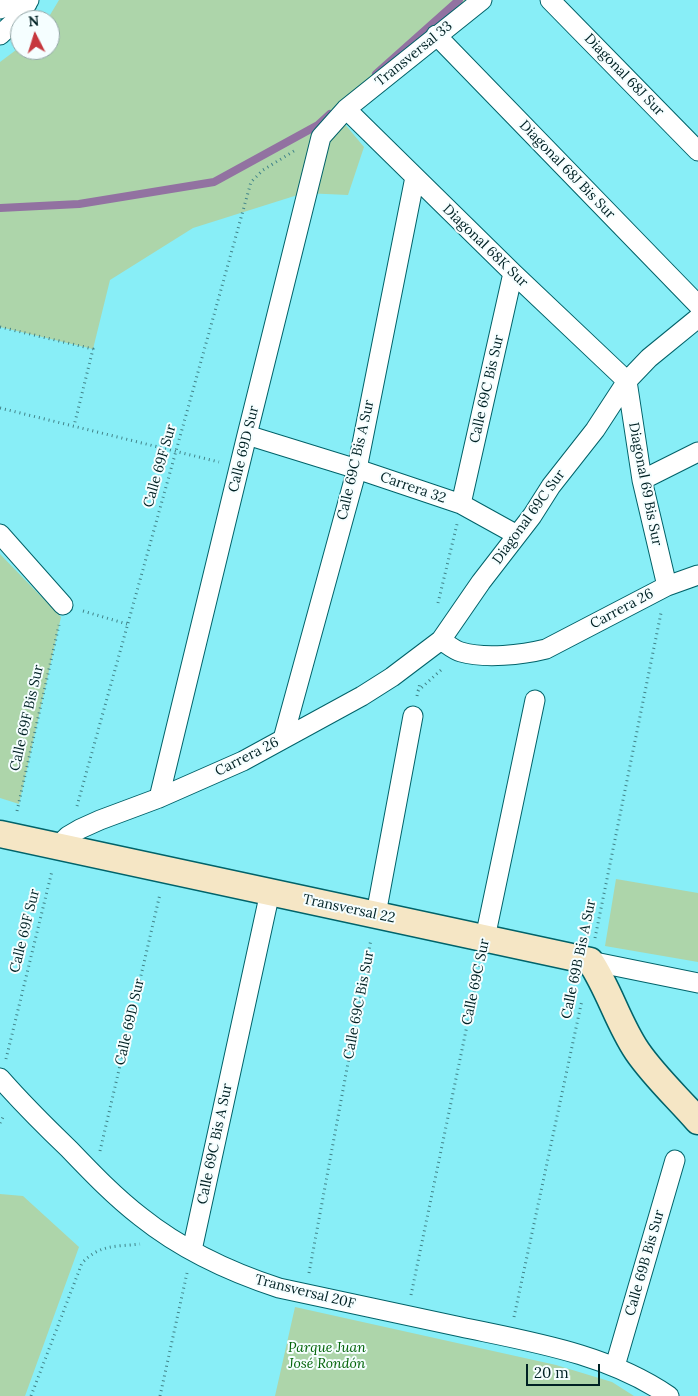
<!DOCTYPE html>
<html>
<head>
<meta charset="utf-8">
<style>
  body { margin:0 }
  #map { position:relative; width:698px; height:1396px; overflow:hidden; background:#88eef7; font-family:Lora,serif }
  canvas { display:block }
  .north { position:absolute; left:10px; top:10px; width:50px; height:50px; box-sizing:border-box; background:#f5feff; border:1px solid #93a6a7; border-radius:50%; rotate:355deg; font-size:14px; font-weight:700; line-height:20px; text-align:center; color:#002124 }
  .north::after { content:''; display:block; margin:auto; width:18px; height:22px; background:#c6373d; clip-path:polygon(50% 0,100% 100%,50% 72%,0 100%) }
  .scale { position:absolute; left:526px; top:1364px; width:74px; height:22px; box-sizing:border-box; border:2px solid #002124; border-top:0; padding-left:6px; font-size:15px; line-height:18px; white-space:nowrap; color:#002124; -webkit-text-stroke:4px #f5feff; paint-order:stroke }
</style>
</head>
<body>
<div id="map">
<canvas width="698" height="1396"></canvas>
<div class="north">N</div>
<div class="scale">20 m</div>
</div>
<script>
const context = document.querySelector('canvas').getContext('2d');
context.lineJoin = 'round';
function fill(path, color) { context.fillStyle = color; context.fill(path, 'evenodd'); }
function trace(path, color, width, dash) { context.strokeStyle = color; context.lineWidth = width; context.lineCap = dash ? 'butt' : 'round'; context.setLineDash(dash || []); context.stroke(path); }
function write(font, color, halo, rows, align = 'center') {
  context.font = font + ' Lora,serif'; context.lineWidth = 4; context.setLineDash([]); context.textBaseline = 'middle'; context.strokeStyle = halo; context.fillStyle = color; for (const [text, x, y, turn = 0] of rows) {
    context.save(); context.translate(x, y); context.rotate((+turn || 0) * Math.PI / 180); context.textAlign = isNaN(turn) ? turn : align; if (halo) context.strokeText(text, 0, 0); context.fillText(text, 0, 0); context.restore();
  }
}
fill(new Path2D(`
  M59,0h414l-134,117 25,30 -16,48 -44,-2 -111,35 -83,52 -17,69 -93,-22v-265l20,-15v3h30v-30h-3z
  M0,554l61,63 -42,187 -19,-6z
  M616,879l82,14v69l-93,-16z
  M0,1194l23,2 56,51 -54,149h-25z
  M295,1307l261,58 56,17 22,14h-359z`), '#add5aa');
trace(new Path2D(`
  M376,74l83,-74
  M0,208l79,-4 135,-22 104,-57 12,-11`), '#9272a1', 8);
const street = new Path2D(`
  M550,0l148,151
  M0,9l8,-4 19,-1
  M0,35l14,-13 15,-22
  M436,35l262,270
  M346,109l167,164 114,108
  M627,381l15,99 25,106
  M247,435l110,34 104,35 56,31
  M642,480l56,-28
  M461,504l52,-231
  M0,534l63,71
  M441,640c6,4 13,10 20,12 24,7 61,3 85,-3l121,-63 31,-11
  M283,739l74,-270 58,-292
  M159,798l88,-363 74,-298 25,-28 136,-109
  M58,846l10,-10 12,-7 20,-9 59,-22 84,-37 119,-65 30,-19 49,-37 40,-58 51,-66 19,-30 44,-56 32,-49 22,-23 49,-40
  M376,914l37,-198
  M485,938l50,-238
  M590,961l108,22
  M0,1078c22,25 45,48 69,71 23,24 46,48 72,68 40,32 89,55 138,71 61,13 121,26 182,39 71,15 147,27 208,69
  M192,1250l78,-358
  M615,1366l60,-206`);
const secondary = new Path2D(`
  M0,834l590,127c19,28 28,62 47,90 17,25 41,47 61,70`);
trace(street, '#006269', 21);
trace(secondary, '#006269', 29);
trace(new Path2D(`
  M0,327l93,22 -19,77
  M0,408l219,54
  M438,603l19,-79
  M83,611l44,13
  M418,691l23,-21
  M417,696l3,-13
  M77,806l174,-624 12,-12 31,-19
  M17,811l42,-186
  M595,938l66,-325
  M6,1059l46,-188
  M0,1123l4,-8
  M100,1151l60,-257
  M309,1273l62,-334
  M411,1295l69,-332
  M514,1317l68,-317
  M31,1396l51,-133c18,-19 33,-16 58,-19
  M160,1396l27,-123`), '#418389', 3, [1, 4]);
trace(street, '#fff', 19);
trace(secondary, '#f5e6c5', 26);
write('14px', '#002124', '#f5feff', [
  ["Transversal 33",414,54,-39],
  ["Diagonal 68J Sur",624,75,46],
  ["Diagonal 68J Bis Sur",567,170,46],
  ["Diagonal 68K Sur",485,246,44],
  ["Calle 69C Bis Sur",487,389,-77],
  ["Calle 69D Sur",244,449,-76],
  ["Calle 69C Bis A Sur",356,460,-77],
  ["Calle 69F Sur",160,466,-74],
  ["Diagonal 69 Bis Sur",645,484,79],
  ["Carrera 32",413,488,19],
  ["Diagonal 69C Sur",529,517,-54],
  ["Carrera 26",622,609,-28],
  ["Calle 69F Bis Sur",27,718,-77],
  ["Carrera 26",247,757,-27],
  ["Transversal 22",349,909,12],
  ["Calle 69F Sur",25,931,-76],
  ["Calle 69B Bis A Sur",579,959,-78],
  ["Calle 69C Sur",476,982,-78],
  ["Calle 69C Bis Sur",359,1005,-79],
  ["Calle 69D Sur",130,1022,-77],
  ["Calle 69C Bis A Sur",215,1144,-78],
  ["Calle 69B Bis Sur",645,1263,-74],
  ["Transversal 20F",305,1292,14]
]);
write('italic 14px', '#036409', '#f5feff', [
  ["Parque Juan",327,1348],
  ["José Rondón",327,1364]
]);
</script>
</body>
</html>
